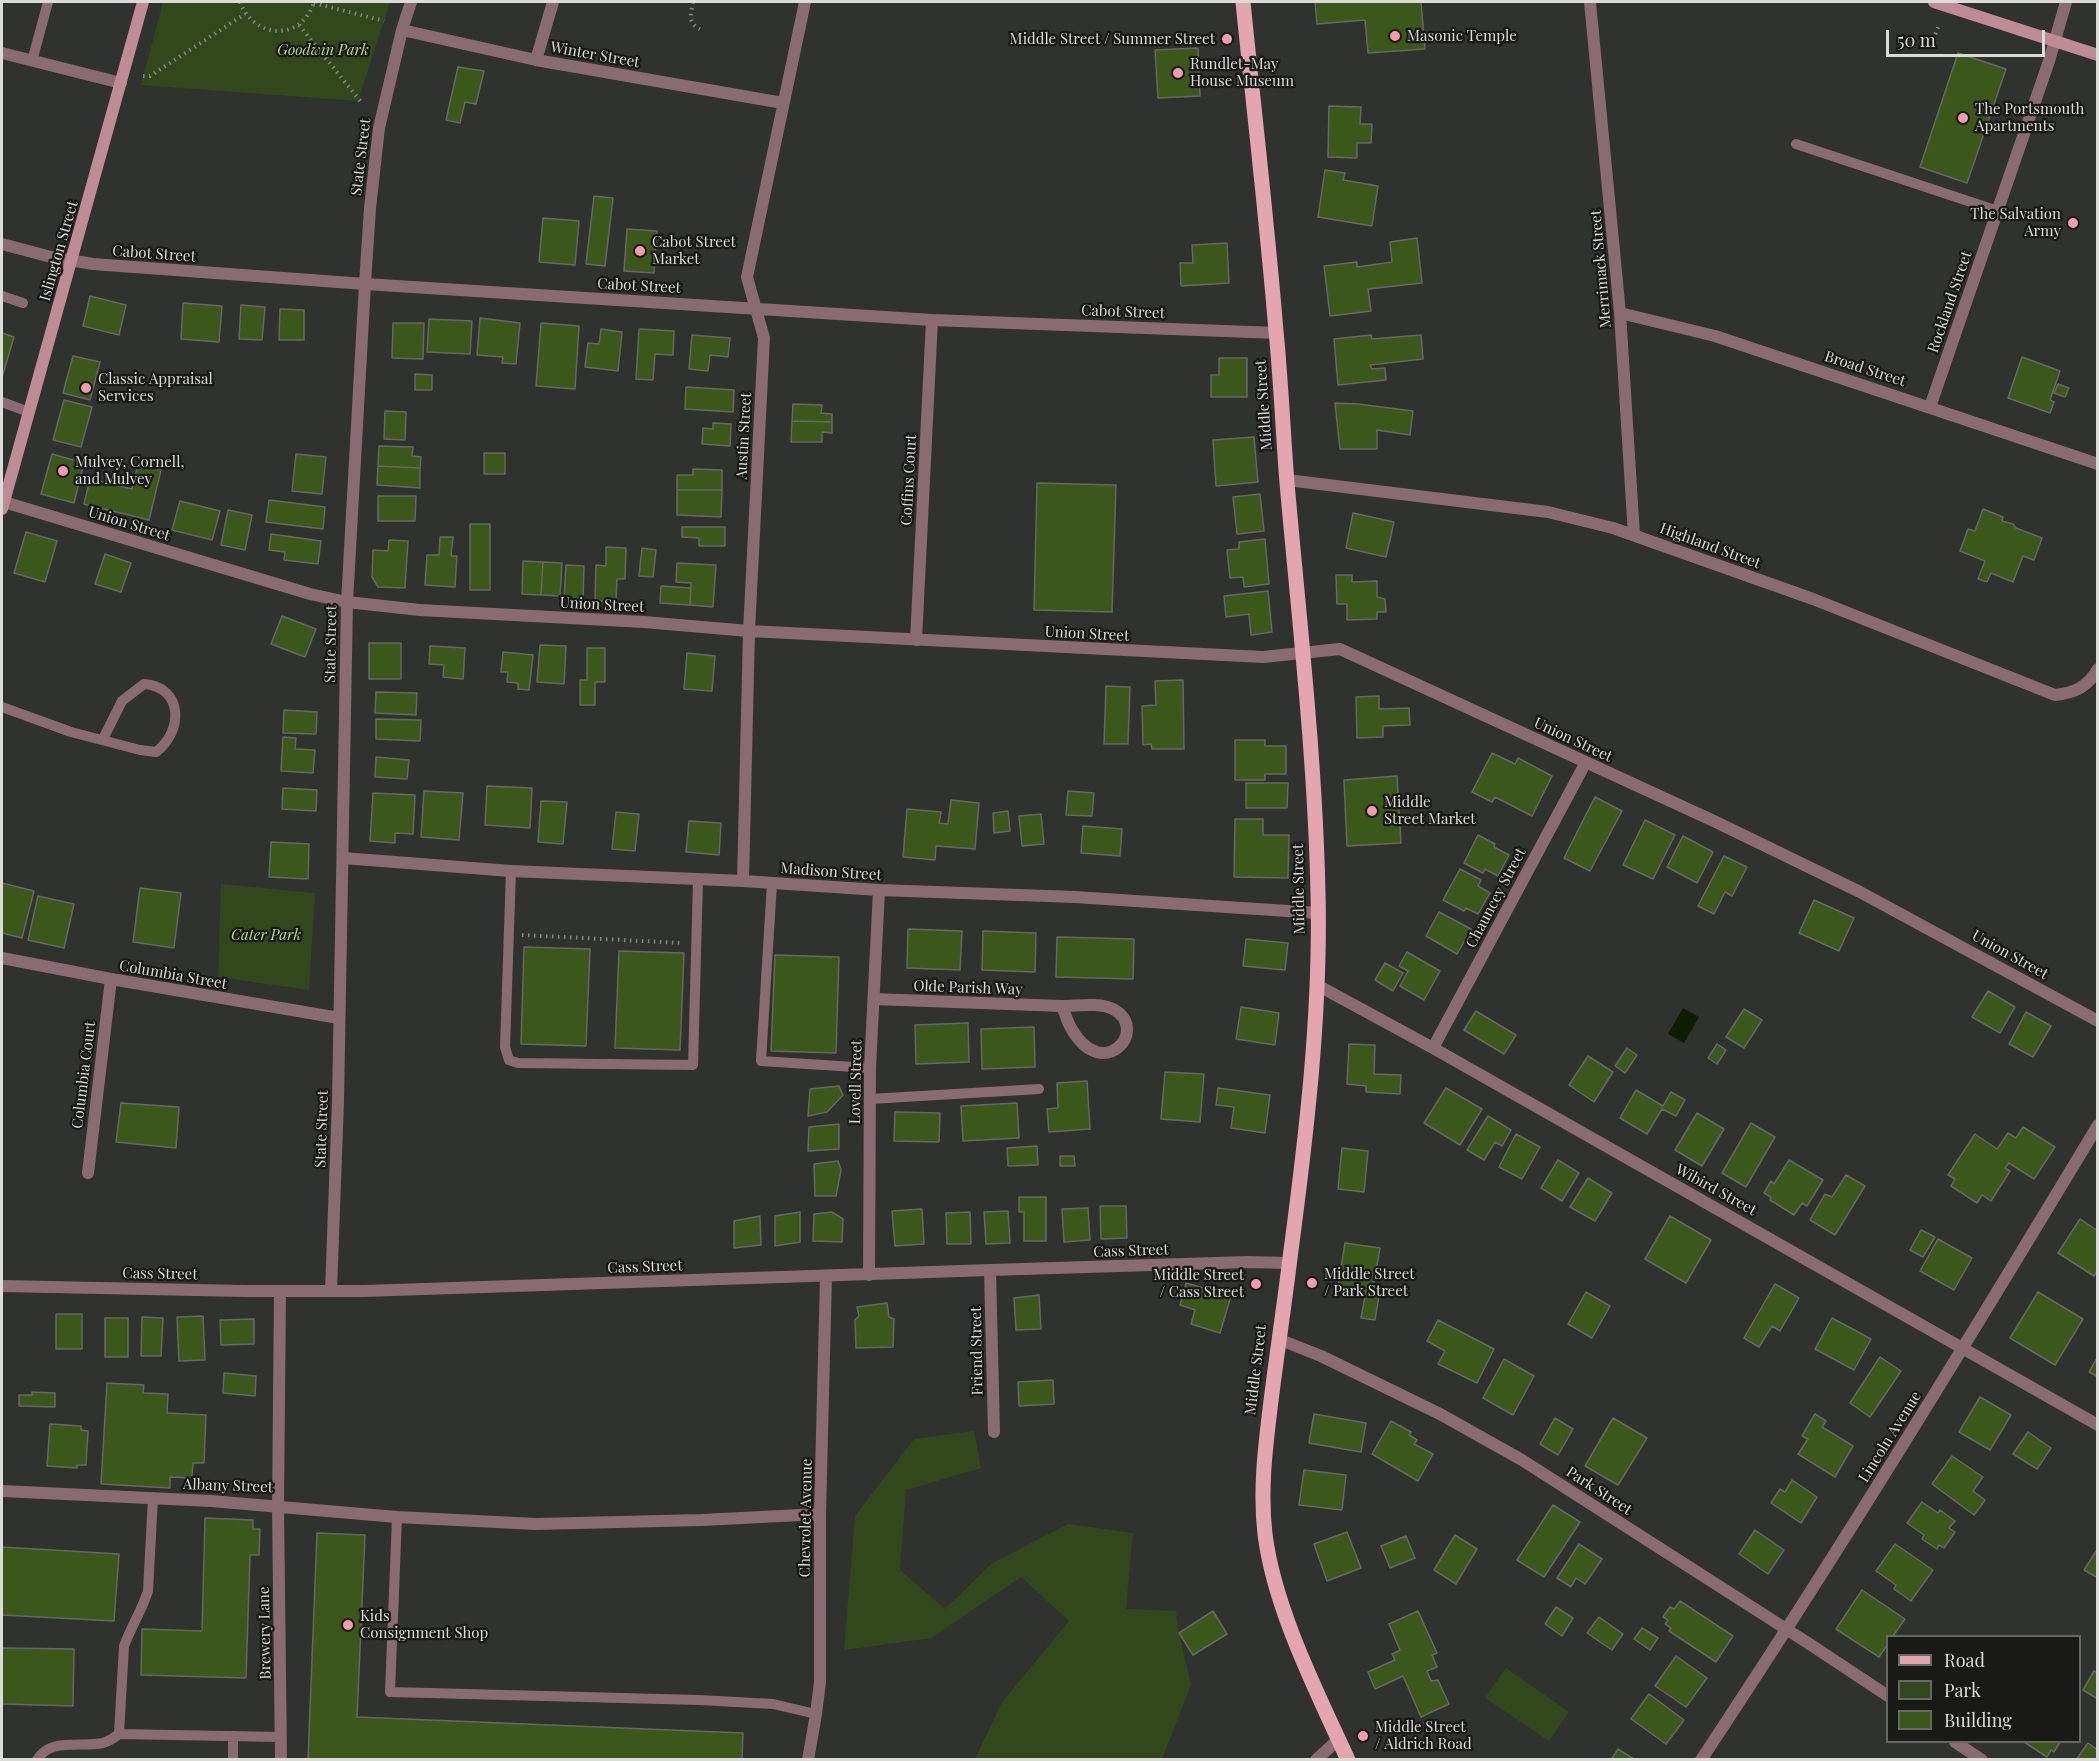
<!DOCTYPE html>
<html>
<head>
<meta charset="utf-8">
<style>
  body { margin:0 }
  #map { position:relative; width:2099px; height:1761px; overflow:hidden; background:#30322f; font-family:"Playfair Display",serif }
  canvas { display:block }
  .frame { position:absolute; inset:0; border:3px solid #dbdcda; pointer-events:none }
  .legend { position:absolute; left:1886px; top:1635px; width:195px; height:108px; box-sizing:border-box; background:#191918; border:2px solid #676766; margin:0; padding:8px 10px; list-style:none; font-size:18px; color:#dbdcda }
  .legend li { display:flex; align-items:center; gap:12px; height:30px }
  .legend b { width:30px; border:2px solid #676766 }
  .scale { position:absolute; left:1886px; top:30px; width:159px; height:27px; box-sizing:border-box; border:3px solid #dbdcda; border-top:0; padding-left:8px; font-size:18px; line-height:21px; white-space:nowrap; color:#dbdcda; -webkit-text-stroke:4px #191918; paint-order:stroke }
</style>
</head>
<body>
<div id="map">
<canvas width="2099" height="1761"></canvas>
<div class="frame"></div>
<ul class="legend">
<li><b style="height:8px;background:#e5a4b2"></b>Road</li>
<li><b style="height:16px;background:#33471d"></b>Park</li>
<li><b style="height:16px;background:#3c571a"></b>Building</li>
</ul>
<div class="scale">50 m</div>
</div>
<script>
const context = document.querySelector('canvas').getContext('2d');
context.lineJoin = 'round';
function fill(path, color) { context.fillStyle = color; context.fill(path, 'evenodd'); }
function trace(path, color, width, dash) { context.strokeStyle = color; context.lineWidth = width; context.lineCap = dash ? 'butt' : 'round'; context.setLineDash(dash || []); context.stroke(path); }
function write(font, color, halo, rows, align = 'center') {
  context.font = font + ' "Playfair Display",serif'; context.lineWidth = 4.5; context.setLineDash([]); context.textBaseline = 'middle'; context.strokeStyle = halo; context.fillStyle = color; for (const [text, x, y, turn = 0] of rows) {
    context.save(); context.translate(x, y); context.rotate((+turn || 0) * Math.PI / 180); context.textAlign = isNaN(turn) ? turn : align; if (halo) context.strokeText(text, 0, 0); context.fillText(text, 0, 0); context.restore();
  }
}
fill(new Path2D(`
  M163,2h227l-32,99 -217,-16z
  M221,884l94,9 -6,97 -91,-13z
  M974,1431l7,37 -75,22 -6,80 45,39 46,-45 77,-40 65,9 -7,76 50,2 3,22 12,52 -29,74h-187l27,-57 67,-81 -48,-44 -90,61 -87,12 11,-134 59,-77z
  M1506,1668l63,44 -20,29 -64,-43z`), '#33471d');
fill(new Path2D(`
  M1683,1008l16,9 -15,26 -16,-9z`), '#101d00');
const building = new Path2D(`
  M1315,2h106l4,47 -57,4 -3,-33 -48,4z
  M1198,48l2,48 -42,2 -3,-48z
  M1958,53l48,16 -39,114 -47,-16z
  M458,67l26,4 -8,33 -11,-2 -5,21 -14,-3z
  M1329,106l32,1 -1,17h12l-1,19h-14v15l-29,-1z
  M1325,170l20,3 -2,7 35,6 -6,40 -54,-9z
  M594,196l19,2 -8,68 -19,-2z
  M543,218l36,3 -4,44 -36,-3z
  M627,229l30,2 -3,42 -30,-2z
  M1417,238l5,45 -54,6 3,22 -41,5 -6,-50 33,-4v5l35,-5 -2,-20z
  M1227,243l2,40 -48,3 -1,-23h13l-1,-18z
  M90,296l36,9 -7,30 -36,-9z
  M183,303l39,3 -3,36 -38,-3z
  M241,305l24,2 -3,33 -23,-1z
  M280,309l24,1v30h-25z
  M480,318l40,5 -4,41 -14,-1 1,-6 -26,-2z
  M429,319l43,2 -2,33 -43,-2z
  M393,323h31l-1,36 -31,-1z
  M541,323l38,3 -4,63 -39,-3z
  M601,329l21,3 -4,39 -33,-4 3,-24 11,1z
  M639,329l35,2 -1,24 -18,-1 -2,26 -17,-1z
  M2,333l12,4 -12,40z
  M692,335l38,3 -2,19 -18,-2 -2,16 -19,-2z
  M1371,335l1,4 49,-4 2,24 -53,6 2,4 13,-1 1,12 -48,5 -4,-46z
  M73,356l27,6 -10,38 -27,-7z
  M2022,357l38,14 -10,29 4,2 -4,11 -42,-15z
  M1219,358h28v39h-36v-22h8z
  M415,374l17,1v15h-17z
  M2058,384l11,4 -4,9 -11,-4z
  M686,387l48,3 -1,22 -48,-3z
  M64,400l28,7 -11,40 -28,-7z
  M1335,403l23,1 55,7 -3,24 -33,-5v19h-37z
  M793,404l29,1 -1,8 11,1v8l-40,-1z
  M385,411l21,1 -1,28 -21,-1z
  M792,421l40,1v11l-10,-1v10h-31z
  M713,423l18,1 -1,22 -28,-2 1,-16 10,1z
  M1254,437l4,45 -42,4 -3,-46z
  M379,446l34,1 -1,9 9,1 -1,11 -42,-2z
  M484,453h21v21h-21z
  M52,454l32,9 -10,40 -33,-9z
  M296,454l30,3 -4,37 -30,-3z
  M138,464l23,6 -12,50 -65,-16 6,-25 42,10z
  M378,466l42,2v20l-43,-3z
  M693,469l29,1v20h-45v-15h16z
  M1037,483l79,2 -4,127 -78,-2z
  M677,490h45l-1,27 -44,-2z
  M1260,494l4,37 -27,3 -4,-37z
  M378,496h38l-1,25h-37z
  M269,500l56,7 -2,22 -57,-7z
  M180,501l40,10 -8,29 -40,-10z
  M1983,509l20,8 -1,4 11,3 3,4 26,10 -8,22 -11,-4 -10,26 -22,-9 -4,9 -9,-3 7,-18 -25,-10 8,-22 7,2z
  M228,510l24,5 -7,35 -24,-5z
  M1353,513l41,9 -8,35 -40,-9z
  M470,524h20v66h-20z
  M682,527h43v19h-26v-8l-17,-1z
  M26,532l31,9 -12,41 -31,-9z
  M271,534l50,7 -3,23 -34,-4 1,-8 -16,-2z
  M440,537h13l-2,19h6l-2,31 -30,-2 2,-30h12z
  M1265,539l4,45 -25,3 -1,-10 -13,1 -3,-28 12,-1v-7z
  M389,540l19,1 -3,47 -27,-1 -6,-10 1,-27 15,1z
  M606,547l20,1 -1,31h-8l-1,22h-21l1,-36 10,1z
  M642,548l14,2 -3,27 -14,-1z
  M105,554l26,9 -10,29 -26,-8z
  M523,561l20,1 -2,33 -19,-1z
  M543,562l19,1 -2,33 -19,-1z
  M677,563l39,2 -3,42 -23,-2 1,-22 -15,-1z
  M566,565l18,1 -1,34 -19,-1z
  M1336,575h16v7l25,-1v16l8,2 1,13h-9v7l-30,1v-16h-10z
  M661,586l30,2 -1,17 -30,-2z
  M1268,591l4,41 -21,3 -2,-21 -23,3 -2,-21z
  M282,616l34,13 -11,28 -34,-13z
  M369,643h32v36h-32z
  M540,645l26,1 -2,38 -27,-2z
  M430,646l35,2 -2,31 -20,-2 1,-12 -15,-1z
  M587,648h18v34h-10v23h-15v-25h7z
  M503,652l30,3 -4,35 -11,-1v-6l-11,-1 1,-10h-7z
  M687,653l28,3 -3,35 -28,-2z
  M1183,680l1,69h-32l-1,-5 -8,1 -1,-39 14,-1 -1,-24z
  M1106,686l24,1 -2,57h-24z
  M376,692l41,1 -1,22 -41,-2z
  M1379,696v13l30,-1 1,17 -27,1v11l-26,1 -1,-41z
  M284,710l33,2 -1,22 -33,-1z
  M376,719l45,1 -1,21 -44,-2z
  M283,737l13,1 -1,11 20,1 -2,23 -32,-2z
  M1235,740h30v6h21v28h-21v6h-30z
  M1492,753l23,11 3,-6 34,18 -20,40 -37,-19 -3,5 -20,-10z
  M376,757l33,3 -2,19 -32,-2z
  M1397,776l4,67 -54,3 -3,-66z
  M1246,783h42l-1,25h-41z
  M487,786l45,2 -2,40 -45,-3z
  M283,788l34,2 -1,21 -34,-2z
  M424,791l39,2 -4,47 -38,-3z
  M1068,791l26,2 -2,23 -26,-1z
  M373,793l42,2 -2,39 -18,-1v10l-25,-2z
  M1595,797l27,14 -32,60 -26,-13z
  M951,800l28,3 -4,46 -39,-3 -1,14 -32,-3 4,-48 34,3 -2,11 9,1z
  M541,801l26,1 -4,42 -25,-2z
  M1008,811l2,20 -16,2 -1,-20z
  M616,812l23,2 -4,37 -23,-2z
  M1041,814l3,30 -22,2 -3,-30z
  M1235,819h28v16h26l-1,43 -54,-1z
  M1645,820l30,15 -22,44 -30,-14z
  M689,821l32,2 -2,32 -33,-3z
  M1083,826l39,3 -2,27 -39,-3z
  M1478,835l17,9 -1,3 15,8 -11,21 -13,-7 -2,4 -19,-10z
  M1683,836l30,16 -16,31 -30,-16z
  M271,842l38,2 -1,35 -39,-2z
  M1724,856l23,11 -15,29 -7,-4 -11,22 -16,-8z
  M1460,869l21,11 -3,6 12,7 -12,21 -12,-6 -2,3 -21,-11z
  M2,883l32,8 -12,47 -20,-5z
  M140,888l41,5 -7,55 -41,-6z
  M38,896l36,8 -10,44 -36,-8z
  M1814,900l40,18 -15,33 -40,-18z
  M1439,912l32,17 -14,25 -31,-18z
  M908,929l54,2 -2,39 -53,-2z
  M983,931l53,2 -1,39 -53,-2z
  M1057,937l77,2 -1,40 -77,-2z
  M1246,939l42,4 -3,27 -42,-4z
  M524,947l66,2 -4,97 -65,-2z
  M619,951l65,2 -4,97 -65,-2z
  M1407,952l33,19 -16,29 -24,-14 8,-15 -9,-5z
  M775,955l64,2 -3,96 -65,-2z
  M1385,963l18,10 -10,18 -18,-11z
  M1988,991l27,16 -15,26 -28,-16z
  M1241,1007l38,6 -4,32 -39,-6z
  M1744,1009l18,11 -18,28 -18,-11z
  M1476,1011l40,24 -12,19 -40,-24z
  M2026,1012l25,14 -18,31 -24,-13z
  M968,1023l1,39 -53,2 -1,-39z
  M1034,1027l1,40 -53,2 -1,-40z
  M1349,1044l26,1 -1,29 27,1 -1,19 -34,-2v-6l-19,-2z
  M1717,1044l9,6 -9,14 -9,-6z
  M1627,1048l10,7 -12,18 -10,-7z
  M1588,1056l25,16 -19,30 -25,-17z
  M1165,1072l39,2 -4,48 -39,-3z
  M1087,1081l3,48 -41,3 -2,-23 11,-1 -1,-25z
  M839,1086l4,9 -16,17 -19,4 2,-27z
  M1218,1088l52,7 -5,38 -34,-5 3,-21 -18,-2z
  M1446,1088l36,21 -22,36 -36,-22z
  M1636,1090l27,16 8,-14 14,8 -9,16 -14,-7 -15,25 -27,-16z
  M121,1103l58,4 -3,41 -60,-6z
  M1017,1103l2,35 -56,3 -2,-35z
  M895,1112l45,1 -1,29 -45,-1z
  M1697,1113l27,16 -22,37 -27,-16z
  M1488,1116l23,14 -9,16 -7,-4 -11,18 -17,-10z
  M1751,1123l24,14 -29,50 -24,-14z
  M839,1124v25l-31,2 1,-24z
  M2023,1127l32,20 -21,32 -25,-16 -4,5 5,3 -19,30 -9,-6 -5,8 -26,-17 4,-7 -7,-4 27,-41 22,15 11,-16 8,5z
  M1516,1134l24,13 -18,32 -23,-12z
  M1037,1146l1,19 -30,1 -1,-18z
  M1342,1148l26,3 -4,41 -26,-3z
  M1060,1156h14l1,10h-15z
  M1558,1160l21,13 -17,28 -21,-13z
  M1789,1160l34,20 -16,26 -5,-3 -8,12 -24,-15 1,-3 -7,-4 7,-12 3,3z
  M838,1161l3,9 -5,26h-21l-1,-32z
  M1846,1175l19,11 -30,49 -25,-15 15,-26 7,3z
  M1588,1178l24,15 -17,28 -25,-14z
  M1019,1197h27v44h-22v-29h-5z
  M1100,1206h26l1,32 -26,1z
  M1088,1208l2,32 -26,2 -2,-33z
  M922,1209l2,35 -29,2 -3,-35z
  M1008,1211l2,32 -24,1 -2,-32z
  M800,1212v30l-25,4v-30z
  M832,1212l11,7 -1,23 -29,-1 1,-27z
  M970,1212l1,32h-24l-1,-31z
  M760,1216l1,29 -27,3v-27z
  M1670,1216l41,24 -25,43 -41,-24z
  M2080,1219l18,12v39l-4,6 -36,-23z
  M1921,1230l14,7 -12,20 -13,-7z
  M1938,1239l34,19 -18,32 -34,-19z
  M1345,1243l35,5 -7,41 7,1 -5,30 -14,-2 5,-27 -28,-5z
  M1186,1283l45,13 -11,37 -29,-9 4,-14 -15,-5z
  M1775,1284l24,14 -19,33 -8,-5 -13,21 -15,-9z
  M1586,1292l24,14 -18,32 -24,-14z
  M2038,1292l45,27 -28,46 -45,-27z
  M1039,1295l2,34 -25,1 -2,-32z
  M887,1303l2,14 5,2 -1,28 -37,1 -1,-28 4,-4 -2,-9z
  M56,1314h26v35h-26z
  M203,1316l2,44 -26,1 -2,-44z
  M142,1317l21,1 -2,38h-20z
  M105,1318h23v39h-23z
  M1832,1318l39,21 -17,31 -39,-21z
  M254,1319v25l-33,1 -1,-25z
  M1438,1320l56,29 -17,34 -39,-19 7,-13 -18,-10z
  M2098,1356v21l-9,-5z
  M1880,1357l21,14 -31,46 -20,-14z
  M1504,1359l30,17 -21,39 -30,-17z
  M224,1373l32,3 -1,20 -32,-3z
  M1053,1380l1,24 -35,2 -1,-24z
  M107,1383l37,2 -1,8 25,1 -1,19 39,2 -2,48h-11l-1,15 -22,-1v11l-69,-4z
  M32,1392l23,1v14l-36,-1v-11h13z
  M1980,1397l31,18 -21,35 -31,-18z
  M1314,1414l52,9 -5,29 -52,-9z
  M1815,1414l11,7 -4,6 31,19 -18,31 -37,-23 10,-15 -6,-3z
  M1555,1418l18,11 -15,26 -18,-11z
  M1613,1418l34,20 -29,47 -33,-19z
  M1391,1421l20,11 -2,3 8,5 -3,4 19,10 -15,27 -46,-27z
  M50,1424l31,2v4l7,1 -2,34h-9v3l-30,-2z
  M2028,1432l23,16 -14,21 -24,-15z
  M1952,1456l31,21 -10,14 12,9 -11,15 -42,-31z
  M1304,1470l42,5 -4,35 -43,-5z
  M1792,1480l25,17 -16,26 -30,-20 9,-14 5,3z
  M1922,1502l16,11 2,-3 15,11 -6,7 6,4 -11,16 -5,-3 -2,4 -15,-10 2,-4 -17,-12z
  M1553,1505l27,17 -36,55 -27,-17z
  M205,1518l48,2v9h7l-1,26h-9l-4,123 -105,-3 1,-46 60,2z
  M1755,1530l29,20 -16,24 -29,-20z
  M1347,1532l14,36 -34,13 -13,-37z
  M317,1533l48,2 -8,182 386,16 -1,27h-434z
  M1455,1535l22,14 -21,35 -22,-14z
  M1406,1536l9,22 -25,10 -9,-22z
  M1579,1544l23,15 -17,25 -9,-6 -5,9 -14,-9z
  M1895,1544l38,26 -22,31 -17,-12 2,-4 -20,-14z
  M2,1547l117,7 -5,67 -112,-6z
  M2097,1550h1v28l-14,-8z
  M1862,1590l43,29 -12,17h-5v8l-9,13 -43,-28z
  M1680,1601l53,35 -17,26 -47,-31 2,-3 -6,-4 3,-4 -5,-3 7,-10 4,2z
  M1556,1607l17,11 -11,18 -17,-12z
  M1213,1611l14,23 -34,21 -14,-22z
  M1418,1611l19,42 -5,2 5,12 -10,4 4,10 7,-1 11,24 -28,13 -18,-41 -28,13 -7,-17 27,-12 -3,-6 8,-4 -11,-26z
  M1599,1617l24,17 -11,16 -25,-17z
  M1642,1628l16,10 -8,12 -16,-11z
  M2,1648l72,1 -1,57 -71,-2z
  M1676,1656l31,22 -21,29 -31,-21z
  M2094,1671l4,2v26l-15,-9z
  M1649,1694l35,26 -18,24 -35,-25z
  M2024,1742h36l-6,10 -3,-2 -4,7z
  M2088,1743l10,7v10h-22z
  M1618,1749l17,11h-24z`);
fill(building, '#3c571a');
trace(building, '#666864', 1.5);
trace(new Path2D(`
  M240,2c14,37 61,40 74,0
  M693,2c-2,11 -6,21 7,27
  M314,3l70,18
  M299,25l62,77
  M1922,45l12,-7 5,-13
  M143,76h7l95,-62
  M522,935l160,8`), '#858784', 4, [1.5, 4.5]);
trace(new Path2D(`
  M32,61l16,-59
  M1796,144l202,67
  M2,296l21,7
  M2,402l27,10
  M2,707l69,25 69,18 16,2c27,-20 28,-65 -12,-68l-22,17 -19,38
  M511,871l-6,176 4,13 9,3 175,2 5,-185
  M772,883l-11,178 109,7
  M870,1099l169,-10
  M397,1517l-7,175 309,8 74,4 43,10
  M119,1734l5,-88c7,-19 18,-36 24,-55l5,-93
  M37,1760c13,-23 44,-12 66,-17 6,-2 11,-5 16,-9l162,3
  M233,1760v-24`), '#8b6b72', 10);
trace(new Path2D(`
  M1590,2l30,311 14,222
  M402,30l134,30 247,43
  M2,53l119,30
  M536,60l17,-58
  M2,244l49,13 42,7 272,20 567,36 345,13
  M1620,313l95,23 383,128
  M1930,407l119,-346 17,-59
  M1287,480l261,32 65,16 200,71 242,96c19,-2 33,-8 43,-26
  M4,502l306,92 37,8 73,8 224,12 105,9 514,26 77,-8 376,173 144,70 238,129
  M916,640l16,-320
  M343,858l168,13 232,10 136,9 196,7 243,16
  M743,881l6,-250 15,-293 -17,-61 58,-275
  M2,958l109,21 228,39
  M1317,985l116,63 665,377
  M874,999l188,7c3,7 5,15 9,22 32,57 80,1 42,-19 -14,-7 -36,-3 -51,-3
  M1433,1048l153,-286
  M88,1173l23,-194
  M990,1270l4,162
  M869,1275l1,-207 9,-178
  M2,1286l243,5h119l626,-21 257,-8 43,1
  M280,1291l-2,215 3,254
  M331,1291l7,-190 9,-499 18,-318 5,-76 9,-80 23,-98 9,-28
  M1278,1339l43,17 119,58 82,46 286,183 80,53
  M2,1491l209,10 186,16 139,7 166,-4 118,-6
  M1955,1742l27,18
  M808,1760l8,-46 4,-32v-168l6,-238
  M1316,1760l23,-21
  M1701,1760c138,-208 268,-421 397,-635`), '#8b6b72', 12);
trace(new Path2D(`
  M1934,2l164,53
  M2,509l141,-507`), '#be8b96', 12);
trace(new Path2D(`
  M1243,2c11,109 24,219 33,329 5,50 7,101 11,152 12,136 28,272 31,410 3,121 -12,245 -28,365 -6,50 -14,101 -20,151 -5,41 -10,83 -5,125 9,74 52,158 83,226`), '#e5a4b2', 15);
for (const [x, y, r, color] of [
  [1395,36,6,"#f29aaf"],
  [1227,39,6,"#f29aaf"],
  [1178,73,6,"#f29aaf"],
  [1963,118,6,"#f29aaf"],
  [2073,223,6,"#f29aaf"],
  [640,251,6,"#f29aaf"],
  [86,388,6,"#f29aaf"],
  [63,471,6,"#f29aaf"],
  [1372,811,6,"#f29aaf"],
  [1312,1283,6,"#f29aaf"],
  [1256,1284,6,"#f29aaf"],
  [348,1625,6,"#f29aaf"],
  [1363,1736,6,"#f29aaf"]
]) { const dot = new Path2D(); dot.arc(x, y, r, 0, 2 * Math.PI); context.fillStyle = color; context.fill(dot); trace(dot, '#191918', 2); }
write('15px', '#dbdcda', '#191918', [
  ["Masonic Temple",1407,36],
  ["Middle Street / Summer Street",1215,39,"right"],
  ["Rundlet-May",1190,64],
  ["House Museum",1190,81],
  ["The Portsmouth",1975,109],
  ["Apartments",1975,126],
  ["The Salvation",2061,214,"right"],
  ["Army",2061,231,"right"],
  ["Cabot Street",652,242],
  ["Market",652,259],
  ["Classic Appraisal",98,379],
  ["Services",98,396],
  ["Mulvey, Cornell,",75,462],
  ["and Mulvey",75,479],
  ["Middle",1384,802],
  ["Street Market",1384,819],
  ["Middle Street",1324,1274],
  ["/ Park Street",1324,1291],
  ["Middle Street",1244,1275,"right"],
  ["/ Cass Street",1244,1292,"right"],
  ["Kids",360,1616],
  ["Consignment Shop",360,1633],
  ["Middle Street",1375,1727],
  ["/ Aldrich Road",1375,1744]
], 'left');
write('italic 15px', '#b3de87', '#191918', [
  ["Goodwin Park",323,50],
  ["Cater Park",266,935]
]);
write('15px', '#dbdcda', '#191918', [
  ["Winter Street",595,55,10],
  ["State Street",361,157,-83],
  ["Islington Street",59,251,-74],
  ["Cabot Street",154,254,4],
  ["Merrimack Street",1601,269,-95],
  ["Cabot Street",639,286,3],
  ["Rockland Street",1950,302,-71],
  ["Cabot Street",1123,312,2],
  ["Broad Street",1865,369,18],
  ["Middle Street",1264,405,-94],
  ["Austin Street",744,436,-87],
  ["Coffins Court",909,480,-87],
  ["Union Street",129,524,17],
  ["Highland Street",1710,546,20],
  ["Union Street",602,605,3],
  ["Union Street",1087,634,3],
  ["State Street",331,644,-89],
  ["Union Street",1573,740,25],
  ["Madison Street",831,872,4],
  ["Middle Street",1299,889,-91],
  ["Chauncey Street",1496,898,-62],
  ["Union Street",2010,955,29],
  ["Columbia Street",173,975,10],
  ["Olde Parish Way",968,988,2],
  ["Columbia Court",84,1075,-83],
  ["Lovell Street",856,1082,-89],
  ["State Street",322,1129,-88],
  ["Wibird Street",1716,1190,29],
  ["Cass Street",1131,1251,-2],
  ["Cass Street",645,1267,-2],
  ["Cass Street",160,1274,1],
  ["Friend Street",977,1351,-91],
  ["Middle Street",1256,1370,-83],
  ["Lincoln Avenue",1890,1437,-58],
  ["Albany Street",228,1486,2],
  ["Park Street",1599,1491,33],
  ["Chevrolet Avenue",806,1518,-89],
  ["Brewery Lane",265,1633,-91]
]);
</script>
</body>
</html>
